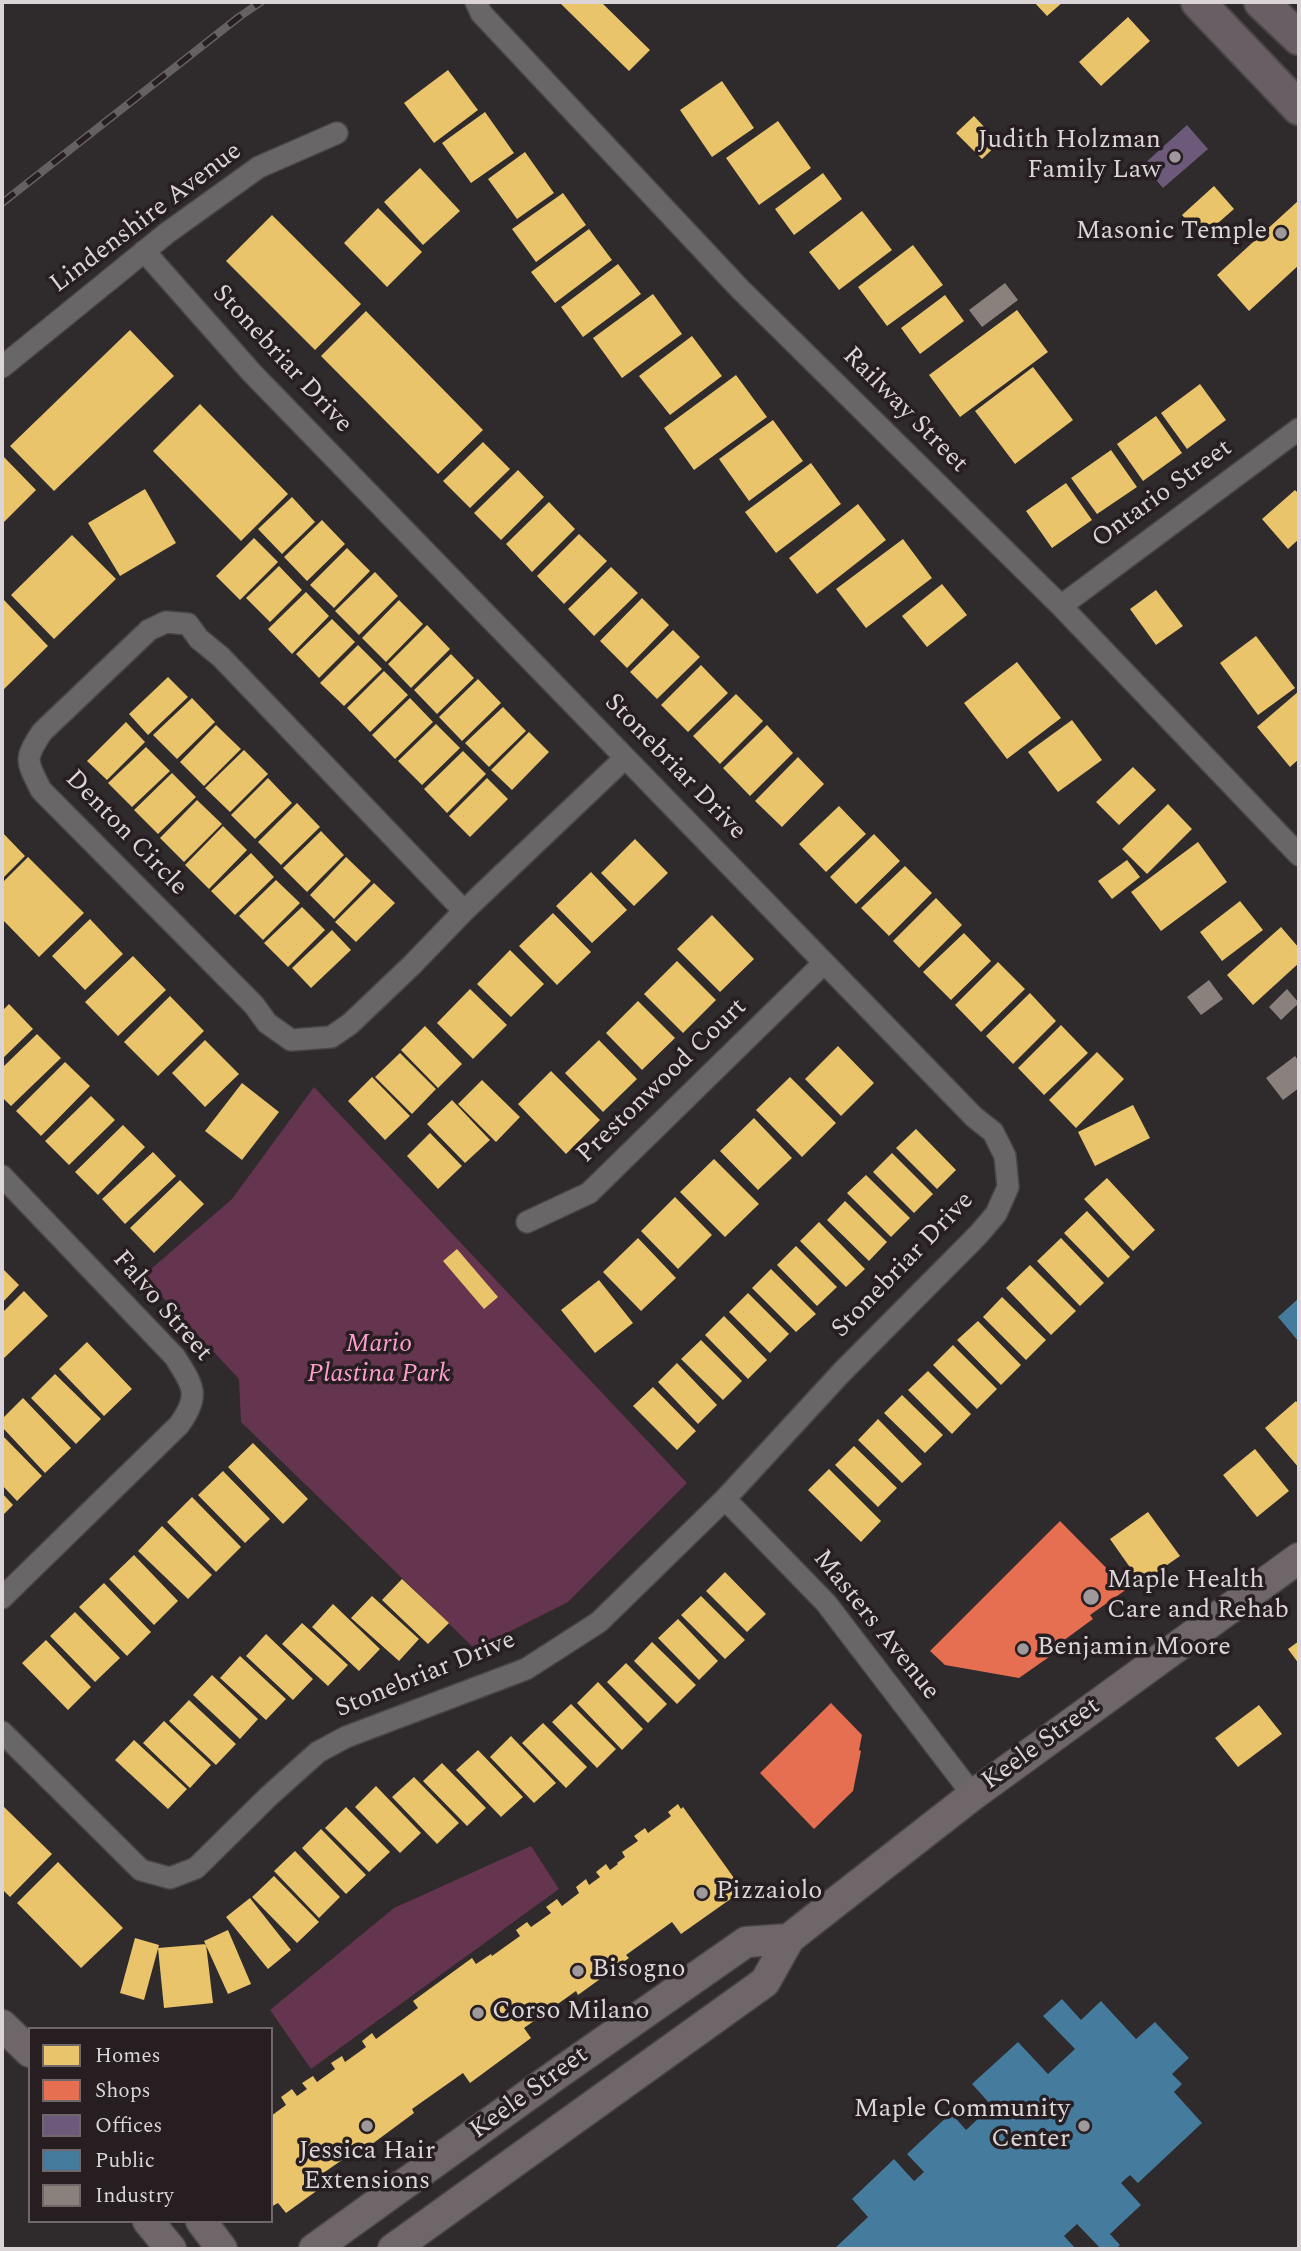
<!DOCTYPE html>
<html>
<head>
<meta charset="utf-8">
<style>
  body { margin:0 }
  #map { position:relative; width:1301px; height:2251px; overflow:hidden; background:#2f2a2c; font-family:Spectral,serif }
  canvas { display:block }
  .frame { position:absolute; inset:0; border:4px solid #dbd5d7; pointer-events:none }
  .legend { position:absolute; left:28px; top:2027px; width:245px; height:196px; box-sizing:border-box; background:#271e22; border:2px solid #6f676a; margin:0; padding:9px 12px; list-style:none; font-size:21px; color:#dbd5d7 }
  .legend li { display:flex; align-items:center; gap:14px; height:35px }
  .legend b { width:35px; border:2px solid #6f676a }
</style>
</head>
<body>
<div id="map">
<canvas width="1301" height="2251"></canvas>
<div class="frame"></div>
<ul class="legend">
<li><b style="height:19px;background:#e9c46a"></b>Homes</li>
<li><b style="height:19px;background:#e76f51"></b>Shops</li>
<li><b style="height:19px;background:#6d597a"></b>Offices</li>
<li><b style="height:19px;background:#457b9d"></b>Public</li>
<li><b style="height:19px;background:#8a817c"></b>Industry</li>
</ul>
</div>
<script>
const context = document.querySelector('canvas').getContext('2d');
context.lineJoin = 'round';
function fill(path, color) { context.fillStyle = color; context.fill(path, 'evenodd'); }
function trace(path, color, width, dash) { context.strokeStyle = color; context.lineWidth = width; context.lineCap = dash ? 'butt' : 'round'; context.setLineDash(dash || []); context.stroke(path); }
function write(font, color, halo, rows, align = 'center') {
  context.font = font + ' Spectral,serif'; context.lineWidth = 7; context.setLineDash([]); context.textBaseline = 'middle'; context.strokeStyle = halo; context.fillStyle = color; for (const [text, x, y, turn = 0] of rows) {
    context.save(); context.translate(x, y); context.rotate((+turn || 0) * Math.PI / 180); context.textAlign = isNaN(turn) ? turn : align; if (halo) context.strokeText(text, 0, 0); context.fillText(text, 0, 0); context.restore();
  }
}
fill(new Path2D(`
  M314,1087l373,396 -119,119 -93,47 -234,-227 -2,-43 -96,-103 89,-77z
  M531,1846l28,43 -248,180 -41,-59 124,-102z`), '#65344e');
fill(new Path2D(`
  M559,2h42l49,48 -21,21z
  M1034,2h29l-16,14z
  M1128,17l22,24 -49,45 -22,-24z
  M448,70l30,40 -44,33 -30,-40z
  M722,81l32,47 -42,29 -32,-47z
  M485,112l29,41 -43,30 -29,-40z
  M974,116l25,27 -17,16 -26,-26z
  M778,121l33,47 -52,37 -33,-47z
  M525,152l29,41 -37,26 -29,-40z
  M420,168l40,43 -37,34 -39,-43z
  M823,173l19,26 -48,36 -19,-26z
  M1214,186l20,23 -32,28 -20,-22z
  M563,193l23,32 -50,37 -24,-33z
  M1298,201l1,64 -50,46 -32,-36z
  M378,208l44,44 -35,35 -43,-44z
  M862,211l30,39 -53,40 -30,-38z
  M272,215l89,89 -46,46 -89,-89z
  M589,229l23,31 -57,43 -24,-31z
  M913,245l30,40 -56,41 -29,-39z
  M618,264l23,30 -58,43 -22,-30z
  M653,294l29,40 -60,44 -29,-40z
  M945,295l19,26 -44,33 -19,-26z
  M1017,310l31,42 -88,65 -31,-42z
  M366,311l117,119 -45,44 -117,-118z
  M130,330l44,46 -120,115 -44,-45z
  M692,336l30,40 -52,39 -31,-39z
  M1033,367l40,53 -58,44 -40,-53z
  M736,375l31,42 -73,53 -30,-42z
  M1200,384l26,36 -39,29 -26,-36z
  M200,404l88,90 -47,47 -88,-90z
  M1156,416l26,37 -39,28 -26,-37z
  M773,420l30,41 -54,40 -30,-42z
  M483,442l27,27 -40,39 -27,-27z
  M1111,450l26,37 -40,27 -26,-36z
  M2,455l34,35 -34,34z
  M811,463l30,41 -65,49 -31,-41z
  M518,470l26,27 -43,43 -27,-27z
  M1066,483l26,37 -40,28 -26,-37z
  M145,489l31,54 -56,33 -32,-53z
  M1295,490l4,4v45l-11,10 -26,-30z
  M292,497l23,25 -33,32 -24,-25z
  M549,502l26,27 -43,43 -26,-28z
  M858,504l28,36 -69,54 -28,-36z
  M322,520l23,24 -38,37 -23,-24z
  M579,534l28,27 -43,43 -27,-28z
  M72,535l44,44 -62,60 -43,-44z
  M254,538l24,24 -38,38 -24,-24z
  M903,539l29,39 -66,50 -30,-39z
  M347,548l23,23 -36,37 -24,-23z
  M279,566l23,24 -32,32 -24,-24z
  M611,567l27,26 -44,43 -26,-27z
  M375,572l23,24 -39,39 -24,-24z
  M942,584l25,31 -40,32 -25,-31z
  M1156,590l27,36 -27,19 -26,-36z
  M306,592l23,24 -37,38 -24,-25z
  M642,598l27,27 -42,43 -27,-27z
  M4,600l44,46 -46,45v-88z
  M399,600l24,24 -37,38 -24,-24z
  M332,619l23,23 -36,36 -23,-24z
  M427,625l23,24 -39,39 -23,-24z
  M673,630l27,27 -43,42 -27,-27z
  M1256,636l39,52 -37,27 -38,-52z
  M358,645l24,24 -38,37 -24,-23z
  M451,654l23,24 -37,36 -23,-24z
  M1017,662l44,56 -54,41 -43,-56z
  M701,665l27,28 -40,39 -27,-27z
  M384,671l24,24 -38,37 -23,-24z
  M168,677l20,20 -40,38 -19,-21z
  M478,679l23,24 -39,38 -23,-24z
  M1299,691v68l-9,8 -33,-40z
  M736,694l27,27 -43,43 -27,-28z
  M192,698l23,24 -38,37 -24,-24z
  M410,698l23,24 -38,37 -23,-24z
  M503,707l23,24 -37,36 -24,-24z
  M1072,720l30,40 -44,32 -30,-40z
  M126,722l19,20 -38,38 -20,-19z
  M436,724l24,24 -38,37 -24,-24z
  M216,725l25,24 -37,37 -24,-24z
  M767,725l26,28 -43,43 -27,-28z
  M529,732l20,20 -37,38 -21,-20z
  M146,747l24,24 -38,36 -24,-24z
  M244,750l24,24 -38,38 -25,-24z
  M463,751l23,23 -39,39 -23,-24z
  M798,757l26,27 -42,43 -27,-26z
  M1133,767l23,23 -37,35 -23,-23z
  M172,773l24,24 -38,37 -24,-24z
  M268,778l24,25 -37,36 -24,-24z
  M487,778l21,21 -38,38 -21,-21z
  M197,800l25,24 -38,38 -24,-24z
  M297,803l23,24 -39,38 -23,-23z
  M1168,804l24,25 -45,45 -25,-25z
  M839,806l27,28 -40,38 -27,-28z
  M223,826l24,24 -38,39 -24,-24z
  M321,831l23,24 -37,37 -24,-24z
  M2,832l23,24 -23,23z
  M874,834l26,27 -44,43 -26,-27z
  M635,839l33,34 -34,33 -33,-33z
  M1198,842l29,40 -66,49 -30,-39z
  M251,853l23,24 -39,38 -24,-24z
  M28,857l56,56 -45,44 -37,-38v-36z
  M346,857l25,24 -37,38 -24,-24z
  M1127,860l13,17 -28,22 -14,-18z
  M905,866l27,27 -43,43 -28,-28z
  M591,872l36,38 -35,33 -36,-37z
  M276,880l24,23 -37,37 -24,-24z
  M374,883l21,20 -39,39 -21,-20z
  M936,898l26,27 -43,43 -26,-27z
  M1240,901l23,29 -41,31 -22,-29z
  M302,907l23,23 -37,37 -24,-24z
  M553,913l38,39 -34,33 -38,-39z
  M712,915l42,44 -34,33 -43,-43z
  M90,919l33,35 -38,36 -33,-34z
  M1281,927l18,21v15l-46,42 -26,-30z
  M332,930l19,20 -40,38 -19,-20z
  M964,933l27,28 -40,39 -28,-28z
  M510,950l34,34 -33,33 -34,-33z
  M133,956l33,34 -48,46 -33,-34z
  M677,961l39,39 -33,33 -39,-39z
  M998,962l27,27 -44,43 -26,-27z
  M470,989l37,36 -34,34 -36,-36z
  M1030,993l26,28 -43,43 -27,-28z
  M170,996l34,35 -46,45 -34,-34z
  M638,1001l37,37 -33,32 -36,-37z
  M9,1004l24,25 -31,30v-48z
  M1061,1025l27,28 -44,42 -26,-27z
  M425,1026l37,38 -24,24 -37,-38z
  M37,1034l24,24 -50,48 -9,-9v-29z
  M205,1040l34,34 -34,33 -33,-34z
  M599,1040l38,39 -34,33 -38,-39z
  M838,1046l36,37 -33,33 -36,-37z
  M1097,1052l27,27 -48,49 -27,-28z
  M400,1053l36,36 -24,25 -37,-37z
  M65,1062l25,24 -49,50 -25,-25z
  M551,1071l49,49 -34,34 -48,-50z
  M372,1077l38,39 -25,24 -37,-39z
  M790,1077l46,46 -34,34 -46,-47z
  M482,1080l38,37 -24,25 -38,-38z
  M242,1083l37,29 -37,48 -37,-29z
  M91,1096l24,24 -46,45 -24,-24z
  M452,1100l38,40 -25,23 -38,-39z
  M1133,1105l17,33 -55,28 -17,-34z
  M754,1118l38,40 -34,32 -38,-39z
  M123,1125l22,22 -47,48 -23,-23z
  M916,1129l40,41 -19,19 -41,-41z
  M430,1133l32,33 -24,23 -31,-33z
  M153,1152l23,24 -51,48 -23,-25z
  M892,1153l41,41 -19,19 -41,-41z
  M714,1159l45,45 -34,33 -45,-45z
  M866,1175l44,43 -19,19 -44,-44z
  M1107,1178l48,52 -22,21 -49,-52z
  M180,1180l24,24 -50,49 -24,-25z
  M675,1197l37,38 -34,34 -37,-38z
  M845,1201l42,41 -18,19 -42,-41z
  M1087,1211l43,46 -22,21 -44,-45z
  M819,1222l46,47 -19,18 -46,-46z
  M638,1238l38,40 -35,33 -38,-39z
  M1061,1238l43,45 -24,23 -43,-45z
  M796,1246l41,41 -20,19 -40,-41z
  M457,1249l41,48 -14,12 -41,-48z
  M1030,1265l46,46 -25,24 -45,-47z
  M2,1268l17,17 -17,18z
  M771,1269l45,45 -20,18 -44,-44z
  M599,1280l34,43 -38,30 -34,-43z
  M24,1291l24,25 -46,44v-47z
  M748,1293l41,41 -19,19 -41,-41z
  M1002,1297l44,43 -20,20 -43,-43z
  M724,1316l43,44 -19,19 -43,-44z
  M978,1321l43,44 -20,20 -44,-45z
  M701,1340l41,41 -19,19 -42,-41z
  M87,1342l45,47 -28,27 -45,-47z
  M953,1345l44,44 -20,20 -44,-44z
  M677,1363l40,42 -19,19 -40,-42z
  M928,1371l43,43 -19,20 -44,-44z
  M55,1374l46,45 -25,25 -45,-46z
  M653,1387l43,44 -19,19 -44,-44z
  M902,1395l41,40 -18,18 -41,-40z
  M23,1398l48,50 -26,25 -43,-46v-8z
  M1296,1401l3,4v63l-34,-40z
  M878,1419l44,45 -20,19 -44,-43z
  M2,1435l40,41 -25,25 -15,-16z
  M253,1443l55,56 -25,25 -55,-57z
  M854,1446l43,42 -19,19 -43,-42z
  M1255,1449l34,42 -32,26 -34,-42z
  M829,1469l52,52 -20,21 -53,-52z
  M223,1471l47,48 -25,24 -47,-48z
  M2,1493l11,12 -11,11z
  M192,1497l49,50 -25,25 -49,-50z
  M1148,1512l32,44 -39,27 -31,-44z
  M162,1526l50,49 -24,24 -50,-48z
  M134,1555l44,46 -24,24 -45,-46z
  M725,1572l41,42 -19,18 -41,-41z
  M402,1579l47,44 -21,21 -46,-44z
  M104,1583l47,49 -24,24 -48,-49z
  M372,1596l47,43 -20,22 -48,-43z
  M701,1596l44,44 -20,19 -44,-44z
  M333,1604l47,45 -21,22 -47,-44z
  M75,1612l45,46 -25,24 -45,-46z
  M678,1619l40,42 -19,19 -41,-42z
  M302,1623l46,42 -20,21 -46,-42z
  M266,1634l47,45 -20,21 -47,-44z
  M46,1640l45,47 -23,23 -46,-47z
  M1299,1641v23l-11,-15z
  M652,1642l44,43 -19,19 -43,-43z
  M240,1656l46,43 -20,21 -46,-42z
  M626,1663l41,41 -19,19 -41,-41z
  M212,1675l46,44 -18,20 -47,-44z
  M598,1682l45,47 -21,21 -45,-47z
  M189,1700l47,44 -20,21 -47,-44z
  M571,1704l45,45 -19,19 -45,-46z
  M1259,1705l23,29 -44,33 -23,-29z
  M164,1721l47,44 -21,23 -47,-45z
  M543,1723l44,44 -21,21 -44,-45z
  M511,1736l45,47 -22,20 -44,-46z
  M134,1740l53,49 -19,20 -53,-49z
  M478,1750l45,47 -22,20 -45,-47z
  M442,1763l44,45 -19,18 -44,-45z
  M414,1777l45,46 -22,21 -45,-47z
  M376,1786l45,47 -21,20 -45,-46z
  M678,1804l3,5 2,-2 51,71 -2,20 -51,36 -9,-12 -46,33 3,3 -51,37 -2,-4 -52,37 7,10 -61,45 -7,-10 -51,36 2,4 -50,37 -3,-3 -45,31 6,9 -36,26 -8,-10 -7,4v-91l15,-11 -5,-8 11,-8 5,7 10,-7 -5,-6 11,-7 4,6 18,-13 -4,-6 11,-7 3,6 21,-15 -4,-6 10,-8 4,6 42,-31 -5,-7 59,-43 4,6 15,-10 1,2 28,-20 -4,-6 11,-8 4,5 20,-14 -5,-6 11,-8 5,7 17,-13 -3,-6 10,-8 3,6 11,-8 -4,-5 10,-8 4,6 8,-6 -1,-1 8,-6 -3,-5 16,-11 -4,-5 11,-8 3,5 23,-17 -3,-4z
  M2,1805l50,49 -42,43 -8,-8z
  M346,1807l44,45 -21,20 -44,-44z
  M321,1829l45,46 -20,19 -44,-46z
  M295,1851l45,46 -21,21 -45,-47z
  M58,1862l65,66 -42,40 -64,-65z
  M274,1876l45,46 -22,21 -45,-46z
  M250,1898l41,52 -23,19 -42,-52z
  M228,1930l23,54 -23,10 -24,-53z
  M135,1938l24,7 -15,55 -24,-7z
  M206,1944l7,59 -49,5 -6,-60z`), '#e9c46a');
fill(new Path2D(`
  M1060,1521l67,68 -37,26 3,4 -37,27 3,4 -40,28 -74,-13 -15,-14z
  M831,1703l31,32 -3,15 2,1 -8,40 -39,38 -54,-56z`), '#e76f51');
fill(new Path2D(`
  M1187,125l21,24 -45,39 -20,-23z`), '#6d597a');
fill(new Path2D(`
  M1299,1298v44l-21,-25z
  M1062,1999l19,21 20,-19 35,38 19,-17 34,36 -17,16 10,10 -8,8 28,31 -64,60 -8,-8 -9,8 20,22 -31,29 10,11 -4,4h-15l-24,-25 -13,12 12,13h-242l34,-32 -16,-18 42,-40 20,22 10,-9 -17,-18 44,-41 15,17 26,-24 -20,-22 46,-42 30,32 27,-25 -32,-33z`), '#457b9d');
fill(new Path2D(`
  M1005,283l13,17 -36,27 -13,-17z
  M1209,980l14,19 -22,16 -14,-18z
  M1287,989l12,14 -18,17 -12,-13z
  M1295,1056l4,6v26l-16,12 -17,-22z`), '#8a817c');
const street = new Path2D(`
  M476,2l5,11 259,276 321,317 238,249
  M2,367l165,-134 92,-66 78,-34
  M1061,606l238,-177
  M464,911l-243,-254 -22,-18 -11,-15 -22,-2 -17,8 -107,102c-19,29 -15,29 -1,58l213,215 13,18 24,17 40,-3 19,-13 62,-59 52,-54 161,-153
  M2,1176l173,181c18,29 26,38 4,68l-177,173
  M527,1222l62,-29 235,-230
  M725,1499l101,104 147,192
  M2,1732l139,138 29,8 26,-10 73,-72 49,-44 28,-15 180,-68 73,-47 126,-123 117,-127 136,-137 18,-21 12,-27 -3,-31 -12,-24 -19,-15 -722,-744 -108,-122`);
const secondary = new Path2D(`
  M2,2025l28,27
  M148,2221l23,28
  M201,2221l21,28
  M314,2249l242,-174 190,-133 43,-3
  M393,2249l372,-267 24,-43 6,-5 178,-139 326,-237`);
const primary = new Path2D(`
  M1198,2l101,106
  M1261,2l38,36`);
trace(street, '#4a4547', 24);
trace(secondary, '#4a4547', 33);
trace(primary, '#4a4547', 37);
trace(street, '#696667', 21);
trace(secondary, '#6e6669', 30);
trace(primary, '#685e63', 33);
const rail = new Path2D(`
  M2,203l237,-186 22,-15`);
trace(rail, '#656062', 8);
trace(rail, '#271e22', 5, [16]);
for (const [x, y, r, color] of [
  [1175,157,7,"#9f999b"],
  [1281,233,7,"#9f999b"],
  [1091,1597,9,"#9f999b"],
  [1023,1649,7,"#9f999b"],
  [702,1893,7,"#9f999b"],
  [578,1971,7,"#9f999b"],
  [478,2013,7,"#9f999b"],
  [367,2126,7,"#9f999b"],
  [1084,2126,7,"#9f999b"]
]) { const dot = new Path2D(); dot.arc(x, y, r, 0, 2 * Math.PI); context.fillStyle = color; context.fill(dot); trace(dot, '#271e22', 2.5); }
write('26px', '#dbd5d7', '#271e22', [
  ["Judith Holzman",1161,142,"right"],
  ["Family Law",1161,172,"right"],
  ["Masonic Temple",1267,233,"right"],
  ["Maple Health",1107,1582],
  ["Care and Rehab",1107,1612],
  ["Benjamin Moore",1037,1649],
  ["Pizzaiolo",716,1893],
  ["Bisogno",592,1971],
  ["Corso Milano",492,2013],
  ["Maple Community",1070,2111,"right"],
  ["Center",1070,2141,"right"],
  ["Jessica Hair",367,2153,"center"],
  ["Extensions",367,2183,"center"]
], 'left');
write('26px', '#dbd5d7', '#271e22', [
  ["Lindenshire Avenue",147,219,-37],
  ["Stonebriar Drive",281,360,47],
  ["Railway Street",904,411,45],
  ["Ontario Street",1163,495,-36],
  ["Stonebriar Drive",674,768,46],
  ["Denton Circle",125,834,46],
  ["Prestonwood Court",663,1082,-44],
  ["Stonebriar Drive",904,1266,-46],
  ["Falvo Street",161,1307,49],
  ["Masters Avenue",875,1626,51],
  ["Stonebriar Drive",426,1676,-22],
  ["Keele Street",1042,1745,-36],
  ["Keele Street",530,2094,-36]
]);
write('italic 26px', '#fc9dcc', '#271e22', [
  ["Mario",379,1346],
  ["Plastina Park",379,1376]
]);
</script>
</body>
</html>
